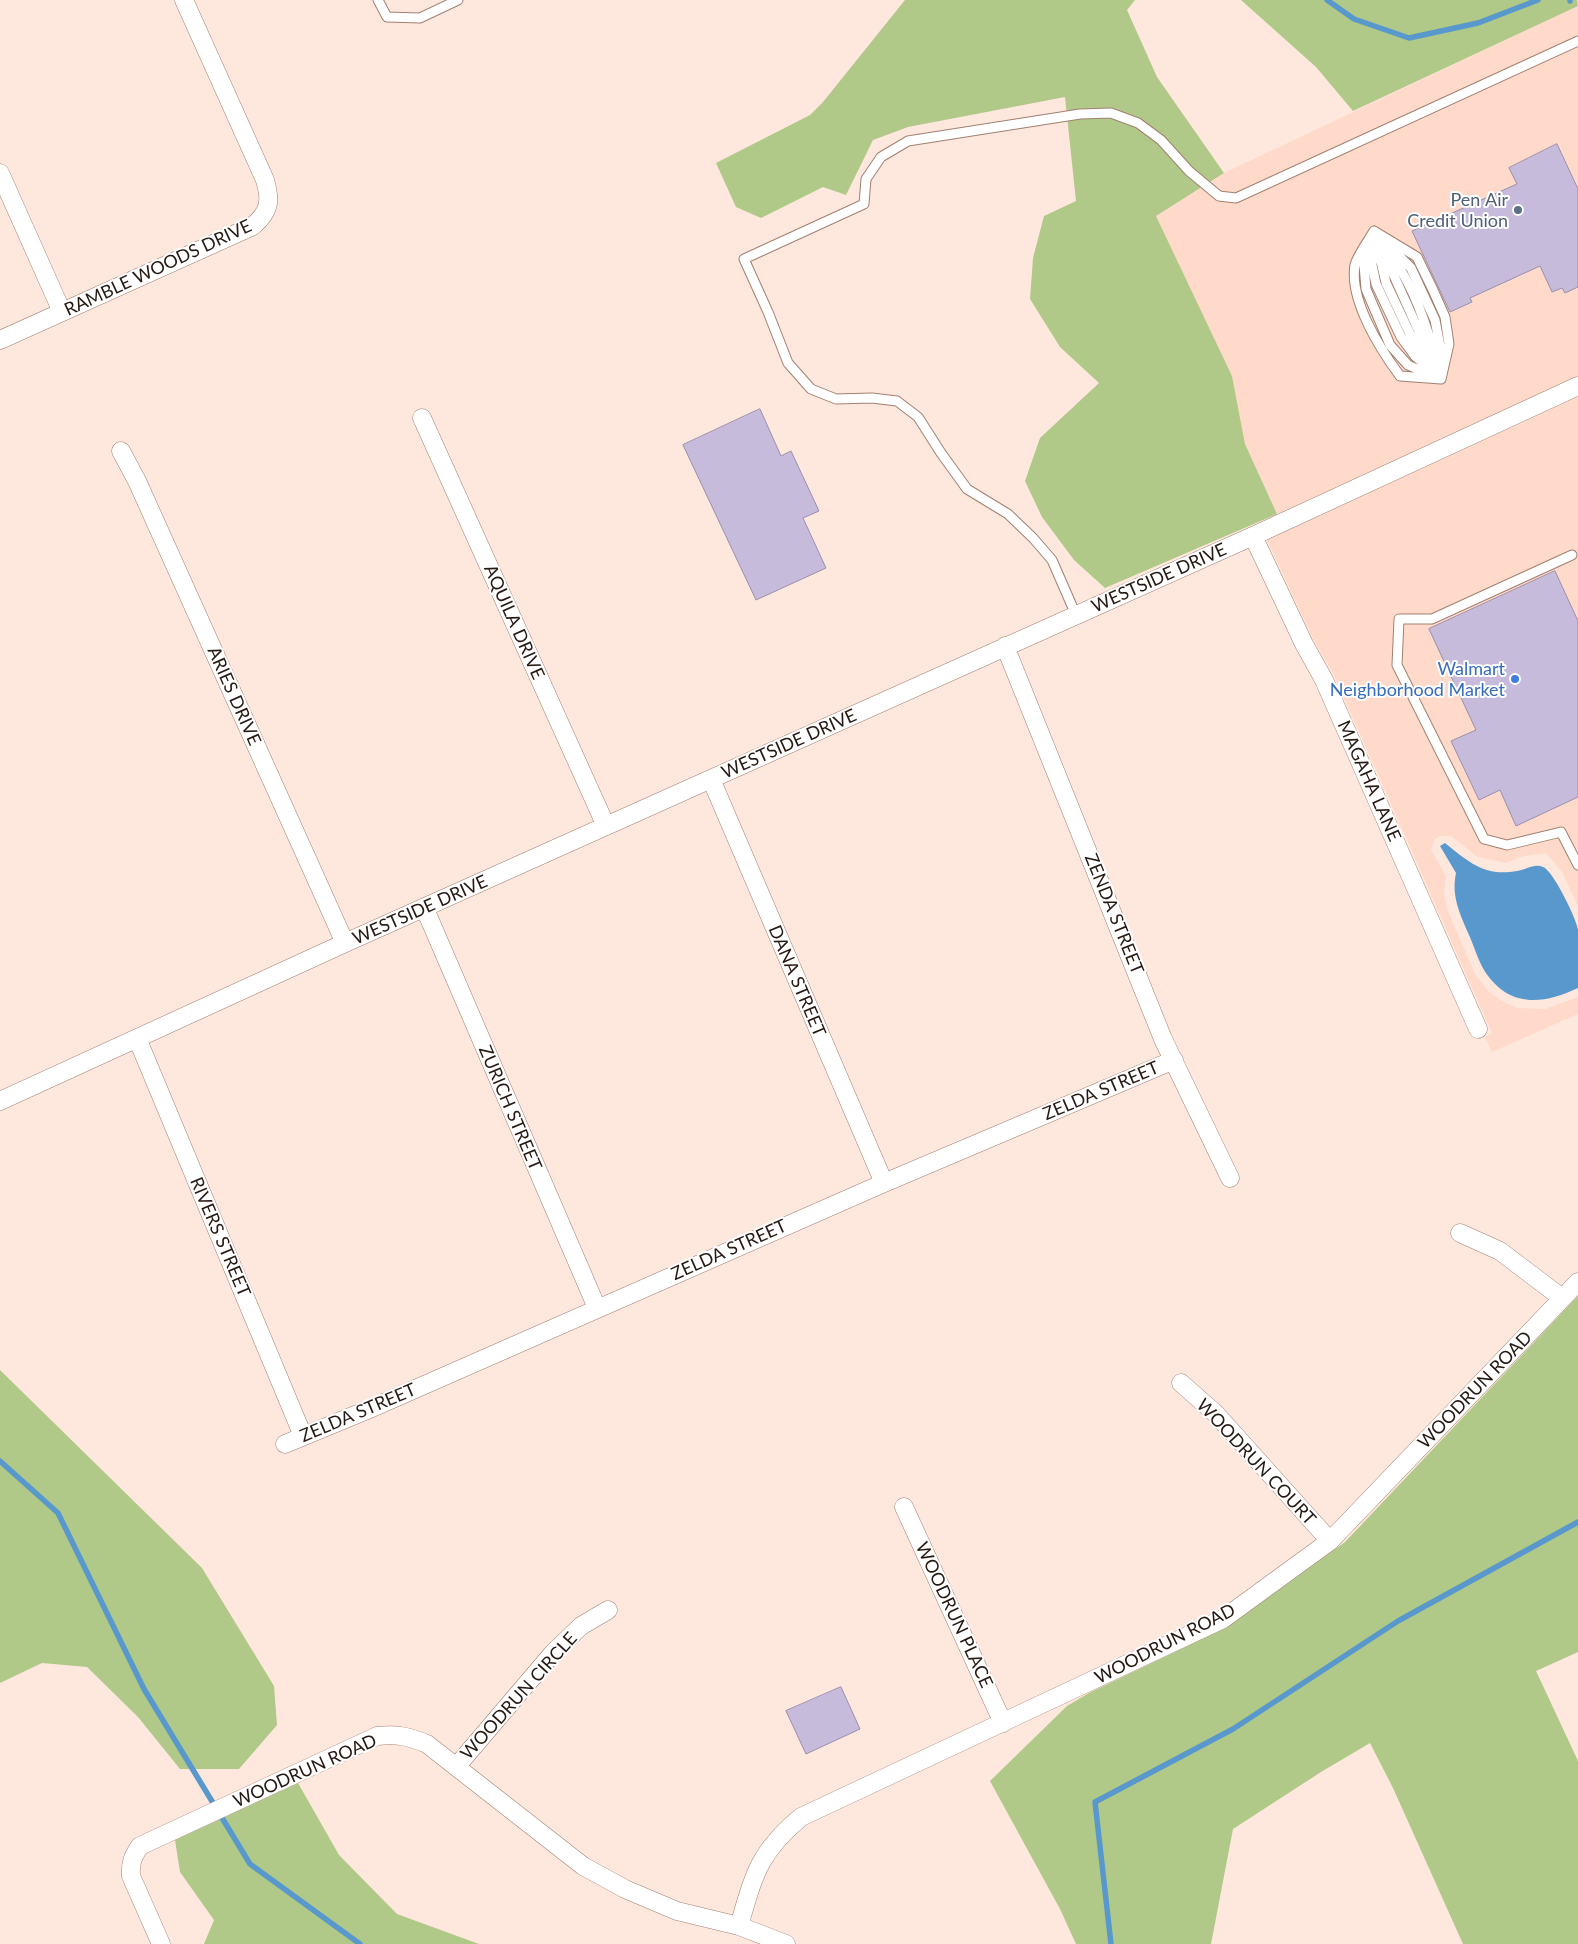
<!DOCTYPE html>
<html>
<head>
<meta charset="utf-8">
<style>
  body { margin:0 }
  canvas { display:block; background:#fee7dd }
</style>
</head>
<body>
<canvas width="1578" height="1944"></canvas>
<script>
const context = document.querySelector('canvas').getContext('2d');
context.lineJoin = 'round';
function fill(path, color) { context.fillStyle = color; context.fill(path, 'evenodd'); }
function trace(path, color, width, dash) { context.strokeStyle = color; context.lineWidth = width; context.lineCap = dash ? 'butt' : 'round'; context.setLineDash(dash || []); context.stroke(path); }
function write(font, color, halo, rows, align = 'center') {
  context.font = font + ' Lato,sans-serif'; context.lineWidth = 4; context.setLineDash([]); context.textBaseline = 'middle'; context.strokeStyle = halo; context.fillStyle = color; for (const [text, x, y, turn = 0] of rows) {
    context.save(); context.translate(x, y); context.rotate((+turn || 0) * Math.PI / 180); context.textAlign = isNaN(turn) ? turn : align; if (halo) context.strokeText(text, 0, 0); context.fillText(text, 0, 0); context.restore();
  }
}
fill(new Path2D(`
  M1578,6v370l-301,138 -32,-70 -13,-68 -76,-160 68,-43z
  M1578,397v509l-16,-34 -16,-19 -22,3 -18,7 -28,-6 -27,-21h-11l-5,3 -4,11 15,26 -2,17 3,16 28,65 14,18 13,9 15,7 28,1 33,-12v17l-86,38 -7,-15 7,-4 -158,-358 -21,-36 -46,-99z`), '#ffdaca');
fill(new Path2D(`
  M905,0h230l-8,10 30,67 67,96 -68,43 76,160 13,68 32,70 -172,74 -31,-28 -32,-43 -17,-36 15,-43 59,-55 -39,-36 -30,-48 3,-41 11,-42 32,-15 -11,-104 -157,30 -35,13 -27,55 -23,-8 -62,31 -25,-11 -20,-44 94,-48 13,-13z
  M1241,0h336l1,6 -225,105 -37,-44z
  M1578,1296v356l-42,19 42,90v183h-115l-70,-156 -23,-45 -49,29 -88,57 -22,115h-135l-16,-35 -70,-128 77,-75 22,-13 138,-66 118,-85z
  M0,1370l202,198 72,118 3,39 -38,44h-59l-42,-52 -51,-50 -45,-4 -42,20z
  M298,1783l41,72 58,59 82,30h-275l10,-24 -34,-48 -5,-32z`), '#b0c989');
fill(new Path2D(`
  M1445,843c24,19 39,34 72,28 9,-1 17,-8 26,-4 10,3 34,53 35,63 0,19 0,39 0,58 -36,17 -70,20 -94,-18 -6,-10 -10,-24 -15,-35 -9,-21 -18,-39 -13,-62l-16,-27z`), '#5998cc');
trace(new Path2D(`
  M1327,0l27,19 55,19 69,-15 60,-23
  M1570,0v1
  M0,1461l58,52 86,176 106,175 110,80
  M1111,1944l-16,-142 138,-73 165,-108 180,-99`), '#5998cc', 5.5);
const building = new Path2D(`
  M1557,144l21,45v98l-13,6 -3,-5 -10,4 -12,-26 -70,32 2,4 -22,10 -38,-81 105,-47 -8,-16z
  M760,409l21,47 10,-5 28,60 -16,7 23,50 -70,32 -73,-155z
  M1555,571l23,50v176l-62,29 -16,-36 -21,10 -28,-59 25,-11 -47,-101z
  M841,1687l19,42 -54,25 -20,-43z`);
fill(building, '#c7bbdc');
trace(building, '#9a8ead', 1);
const service = new Path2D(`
  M378,0l9,17 33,1 38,-18
  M1374,231c-5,9 -17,25 -19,34 -6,35 25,84 45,111l41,3
  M1374,231l43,26 16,33 12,27 4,27 -8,35
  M1374,231l12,52 24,51 22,33
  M1384,241l27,27 24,52 5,26 1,21
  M1369,245l-5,20 2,24 24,56 18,20 25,11
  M1373,248l-1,17 4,19 25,53 14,19 20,17
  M1382,249l48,107
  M1390,253c24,34 37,72 47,112
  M1572,555l-140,64h-33l-2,46 87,174 23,6 54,-13 17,33
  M1076,615l-24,-55 -19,-22 -25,-24 -41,-25 -26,-36 -23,-36 -21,-16 -25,-3 -36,1 -25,-10 -23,-26 -20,-51 -24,-53 120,-55 2,-25 15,-22 27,-16 172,-27 31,-1 27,10 23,17 28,31 30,25 17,2 342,-157`);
const minor = new Path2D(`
  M0,173l62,139
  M0,340l253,-114c17,-15 18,-25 12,-46l-81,-180
  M422,418l184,408
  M121,451l16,30 208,462
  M1253,536l51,108 20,36 154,349
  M1005,646l158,393 67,139
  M711,779l173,404
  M425,909l172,399
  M137,1038l166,398
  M0,1101l345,-158 908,-407 325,-150
  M1460,1233l40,18 62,47
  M1181,1383l35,31 114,127
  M285,1444l87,-36 512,-225 290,-123
  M904,1507l99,216
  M456,1767l97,-114 28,-27 27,-16
  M739,1926c15,-51 19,-73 62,-109l422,-198 107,-78 248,-259
  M161,1944l-30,-68c-1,-13 2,-20 9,-30l237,-110c20,-2 31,0 50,8l156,122 42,23 52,22 62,15 47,18`);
trace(service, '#a28071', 11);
trace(minor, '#a28071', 19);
trace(service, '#fff', 9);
trace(minor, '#fff', 18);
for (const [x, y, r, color] of [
  [1518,210,5,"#5c6f8a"],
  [1515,679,5,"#3f7fe0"]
]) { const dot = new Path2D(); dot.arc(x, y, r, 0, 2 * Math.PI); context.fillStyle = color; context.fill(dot); trace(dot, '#fff', 2); }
write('18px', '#4e5e75', '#fff', [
  ["Pen Air",1508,200],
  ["Credit Union",1508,221]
], 'right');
write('18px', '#261913', '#fff', [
  ["RAMBLE WOODS DRIVE",158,268,-25],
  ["WESTSIDE DRIVE",1159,578,-24],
  ["AQUILA DRIVE",514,622,66],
  ["ARIES DRIVE",234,696,66],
  ["WESTSIDE DRIVE",789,744,-24],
  ["MAGAHA LANE",1369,781,66],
  ["WESTSIDE DRIVE",420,910,-24],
  ["ZENDA STREET",1114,914,68],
  ["DANA STREET",797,981,67],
  ["ZELDA STREET",1101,1091,-23],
  ["ZURICH STREET",510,1108,67],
  ["RIVERS STREET",220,1237,67],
  ["ZELDA STREET",729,1250,-24],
  ["WOODRUN ROAD",1475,1390,-46],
  ["ZELDA STREET",358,1413,-23],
  ["WOODRUN COURT",1256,1462,47],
  ["WOODRUN PLACE",954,1615,65],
  ["WOODRUN ROAD",1165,1644,-27],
  ["WOODRUN CIRCLE",519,1696,-48],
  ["WOODRUN ROAD",305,1771,-24]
]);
write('18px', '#366cbe', '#fff', [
  ["Walmart",1505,669],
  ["Neighborhood Market",1505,690]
], 'right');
</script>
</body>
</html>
